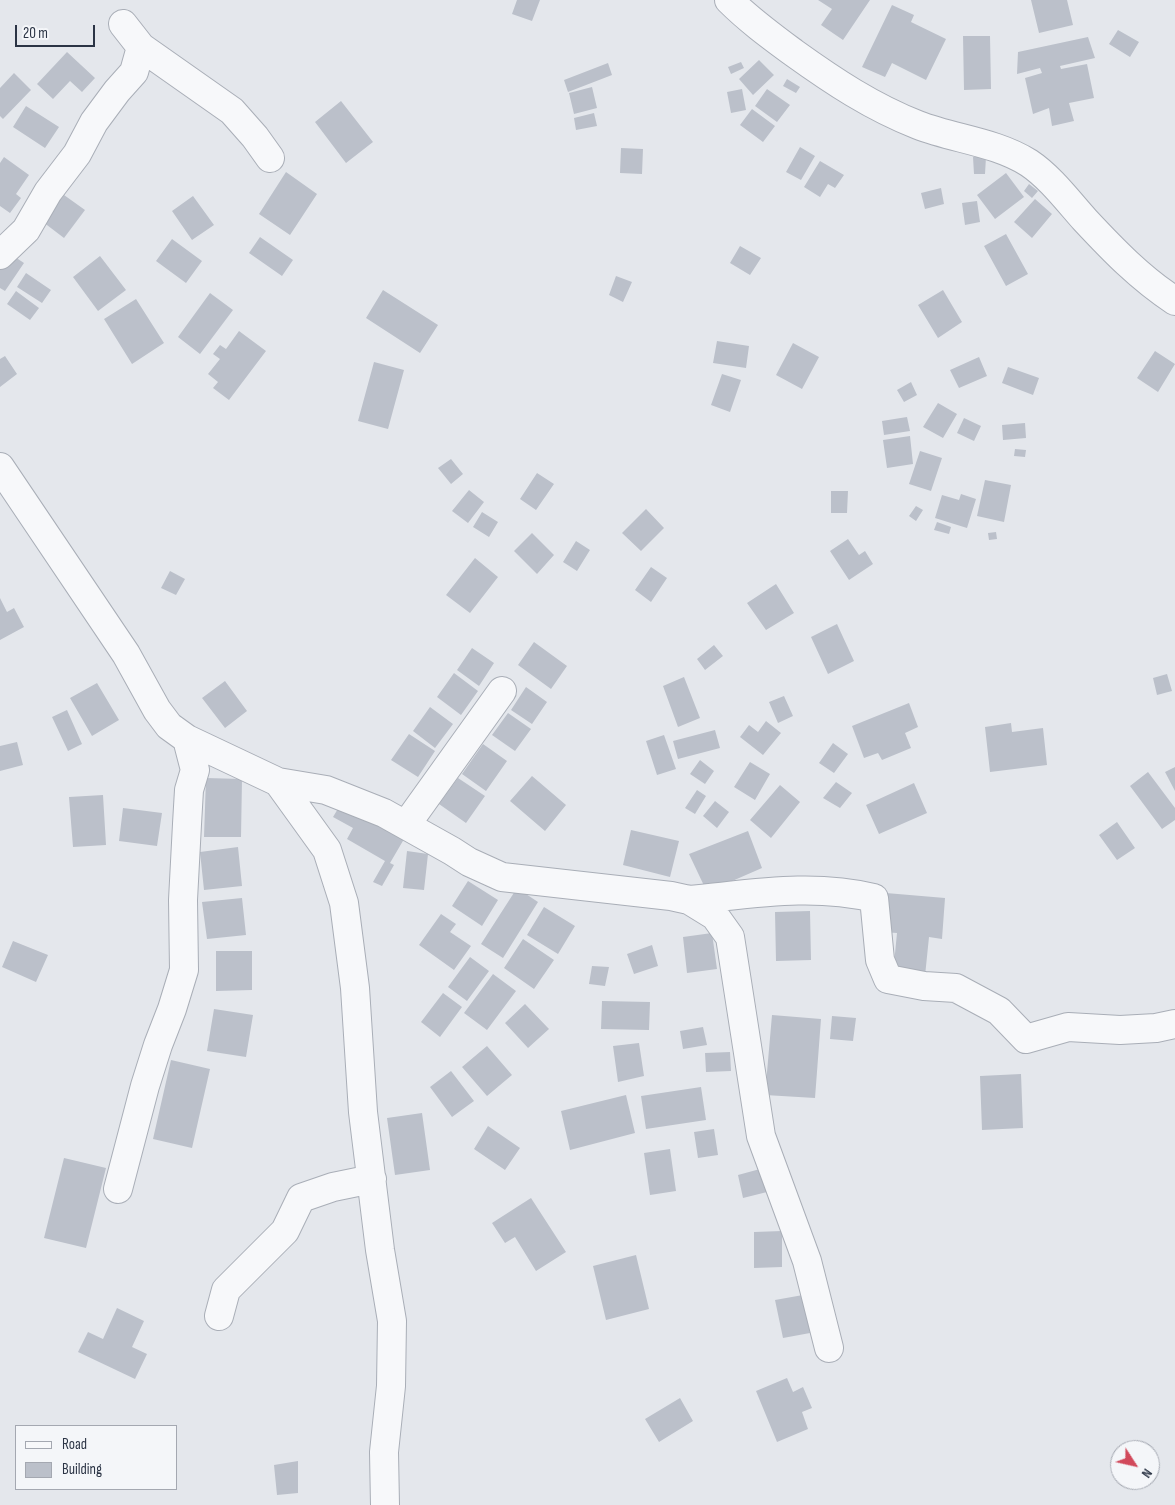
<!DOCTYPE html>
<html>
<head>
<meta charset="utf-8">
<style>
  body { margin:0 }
  #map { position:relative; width:1175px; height:1505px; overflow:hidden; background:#e4e7ec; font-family:"Sofia Sans Condensed",sans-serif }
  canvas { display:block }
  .legend { position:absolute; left:15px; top:1425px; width:162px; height:65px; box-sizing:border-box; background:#f4f6f9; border:1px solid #a4a8b1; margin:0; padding:6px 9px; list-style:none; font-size:15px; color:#2b3445 }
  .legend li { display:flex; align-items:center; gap:10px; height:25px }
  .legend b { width:25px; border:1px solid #a4a8b1 }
  .north { position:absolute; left:1110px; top:1440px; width:50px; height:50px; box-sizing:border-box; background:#f4f6f9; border:1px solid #a4a8b1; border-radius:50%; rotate:125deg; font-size:14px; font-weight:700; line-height:20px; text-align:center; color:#2b3445 }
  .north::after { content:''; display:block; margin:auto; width:18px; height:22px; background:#d1495b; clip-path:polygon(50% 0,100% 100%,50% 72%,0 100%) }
  .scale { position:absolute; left:15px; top:25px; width:80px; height:22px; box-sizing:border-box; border:2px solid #2b3445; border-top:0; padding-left:6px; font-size:15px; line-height:18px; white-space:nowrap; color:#2b3445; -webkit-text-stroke:4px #f4f6f9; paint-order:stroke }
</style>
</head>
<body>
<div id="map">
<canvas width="1175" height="1505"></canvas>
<ul class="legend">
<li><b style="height:6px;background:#f7f8fa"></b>Road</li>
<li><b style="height:14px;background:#bbc0ca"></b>Building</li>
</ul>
<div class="north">N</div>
<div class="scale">20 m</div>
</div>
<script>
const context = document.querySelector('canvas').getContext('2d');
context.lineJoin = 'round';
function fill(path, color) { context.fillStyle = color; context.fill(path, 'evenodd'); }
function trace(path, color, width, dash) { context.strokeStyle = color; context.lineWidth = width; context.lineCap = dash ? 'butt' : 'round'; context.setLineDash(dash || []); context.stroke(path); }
fill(new Path2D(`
  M517,0h23l-8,21 -20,-7z
  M818,0h52l-27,40 -22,-15 11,-16z
  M1031,0h36l6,25 -34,8z
  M892,5l22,10 -3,7 35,17 -20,41 -34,-17 -7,14 -23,-10z
  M1118,30l21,12 -9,15 -21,-13z
  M963,36h27l1,53 -27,1z
  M1088,37l7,21 -35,8 1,3 26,-5 7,34 -25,5 5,18 -22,5 -3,-18 -16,6 -8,-36 17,-5 -2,-5 -23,6 1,-22z
  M67,52l28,26 -13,14 -12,-11 -17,18 -16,-15z
  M759,60l15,15 -21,20 -14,-16z
  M741,62l3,6 -13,6 -3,-7z
  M608,63l4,12 -44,17 -4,-12z
  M14,73l17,17 -28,29 -3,-3v-28z
  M787,79l13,8 -4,6 -13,-7z
  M592,87l5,21 -23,6 -5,-21z
  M742,89l4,21 -15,3 -4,-21z
  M767,89l23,16 -13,17 -22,-16z
  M341,101l32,41 -27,21 -31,-41z
  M26,106l33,21 -14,21 -32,-21z
  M752,109l23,17 -12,16 -23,-17z
  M594,113l3,13 -21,4 -2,-12z
  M800,147l15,9 -14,24 -15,-8z
  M621,148l22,1 -1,25 -22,-1z
  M4,157l25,18 -13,19 5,4 -11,15 -10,-7v-43z
  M973,157h13l-1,17h-11z
  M820,161l24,14 -9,13 -7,-4 -8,13 -16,-10z
  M286,172l31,22 -27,41 -31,-21z
  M1006,173l18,24 -29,22 -18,-24z
  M1029,184l9,7 -6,7 -8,-7z
  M941,188l3,16 -19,5 -4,-16z
  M64,195l21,15 -21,28 -21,-16z
  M193,196l21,29 -22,15 -20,-29z
  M1035,199l17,15 -20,24 -18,-16z
  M977,201l3,21 -15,3 -3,-22z
  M1006,234l22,40 -22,12 -22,-40z
  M260,237l33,23 -11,16 -33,-23z
  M172,239l30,22 -16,22 -30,-22z
  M740,246l21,12 -11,17 -20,-12z
  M6,251l18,12 -19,28 -5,-3v-28z
  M100,256l26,34 -28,21 -25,-34z
  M26,273l25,17 -9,13 -25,-16z
  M616,276l16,6 -9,20 -14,-7z
  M383,290l55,35 -18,28 -54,-35z
  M943,290l19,32 -24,16 -20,-33z
  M16,291l23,17 -9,12 -23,-16z
  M210,293l23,17 -33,44 -22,-17z
  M136,299l28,44 -32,21 -28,-45z
  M239,331l27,20 -37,49 -16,-12 5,-6 -10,-8 12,-15 -7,-5 7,-9 6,4z
  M717,341l32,5 -3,22 -33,-5z
  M793,343l26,14 -17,32 -26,-14z
  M1155,351l20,13 -17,28 -21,-14z
  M5,356l12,18 -17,13v-28z
  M979,357l8,19 -28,12 -9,-18z
  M374,362l30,8 -16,59 -30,-8z
  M1008,367l31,11 -6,17 -31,-12z
  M722,374l19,6 -11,32 -19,-7z
  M911,382l6,13 -13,7 -7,-12z
  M938,403l19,11 -14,24 -20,-11z
  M907,417l3,14 -26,4 -2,-14z
  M964,418l17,8 -7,15 -17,-8z
  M1025,423l1,15 -23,2 -1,-15z
  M910,436l3,28 -26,4 -4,-28z
  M1015,449l11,1 -1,7 -11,-1z
  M920,451l22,7 -11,33 -22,-7z
  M451,459l12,15 -12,10 -13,-16z
  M537,473l17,11 -18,26 -16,-11z
  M985,480l26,5 -7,37 -27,-6z
  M469,490l15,12 -16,21 -16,-12z
  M831,491h17l-1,22h-16z
  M961,494l15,5 -9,29 -32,-10 7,-23 17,5z
  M916,506l7,4 -7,11 -7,-5z
  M646,509l18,19 -23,23 -19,-18z
  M482,512l16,10 -9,15 -16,-10z
  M937,522l14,5 -2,7 -15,-4z
  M996,532l1,7 -8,1 -1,-7z
  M532,533l22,22 -17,19 -23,-23z
  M848,539l11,16 6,-4 8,13 -24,16 -19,-29z
  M576,541l14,9 -13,21 -14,-9z
  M475,558l23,19 -28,36 -24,-18z
  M651,567l16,11 -16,24 -16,-12z
  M170,571l15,8 -9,16 -15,-7z
  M776,584l18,29 -28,17 -19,-27z
  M0,598l7,14 7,-4 10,19 -24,13z
  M837,624l17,37 -26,13 -17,-37z
  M534,642l33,24 -16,23 -33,-24z
  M714,645l9,11 -18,14 -8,-11z
  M472,648l22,15 -15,23 -22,-16z
  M454,673l24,18 -17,24 -24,-18z
  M1167,674l5,17 -15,4 -4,-17z
  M684,677l16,41 -22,9 -15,-41z
  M225,681l22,30 -22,17 -23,-30z
  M97,683l22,37 -27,16 -22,-38z
  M526,687l21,15 -15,22 -21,-14z
  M784,696l9,20 -15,7 -9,-21z
  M909,703l9,24 -13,6 6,15 -29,12 -4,-7 -14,5 -12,-32z
  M430,707l23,17 -18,24 -22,-17z
  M67,710l15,34 -14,7 -16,-34z
  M508,713l23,16 -16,22 -23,-16z
  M766,721l15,12 -18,22 -23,-18 9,-12 9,7z
  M1011,723l1,9 31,-4 4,37 -57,7 -5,-45z
  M715,730l5,18 -42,11 -5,-18z
  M409,734l26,17 -17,26 -27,-17z
  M664,735l12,34 -19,6 -11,-34z
  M17,742l6,23 -23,6v-25z
  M833,743l15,11 -14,19 -15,-10z
  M483,744l24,17 -21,30 -24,-17z
  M700,760l14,11 -9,13 -15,-10z
  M750,762l20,12 -15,26 -21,-13z
  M1175,767v24l-10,-19z
  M1148,772l27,36v12l-13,9 -32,-43z
  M532,776l34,29 -21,26 -35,-30z
  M206,778l36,1 -1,58h-37z
  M458,778l27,18 -19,27 -27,-19z
  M836,782l16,11 -12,15 -17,-10z
  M914,783l13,30 -48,21 -13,-29z
  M780,785l20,17 -29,36 -21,-18z
  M697,790l9,6 -11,18 -10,-6z
  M103,795l3,50 -33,2 -4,-50z
  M715,801l14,11 -12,16 -14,-12z
  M342,802l65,32 -17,29 4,2 -12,21 -9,-4 12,-21 -38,-22 6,-11 -20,-11z
  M123,808l39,5 -5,33 -38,-5z
  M1117,822l18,26 -18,12 -18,-25z
  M631,830l48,11 -9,36 -47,-12z
  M748,831l14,37 -55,24 -18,-38z
  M238,847l4,39 -38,4 -4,-38z
  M407,851l21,3 -4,36 -21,-2z
  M468,881l30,19 -16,26 -30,-20z
  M517,888l21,14 -35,56 -22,-14z
  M886,893l59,5 -3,41 -13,-2 -4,39 -32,-2 4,-41 -14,-1z
  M242,898l4,37 -39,4 -5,-37z
  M544,907l31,19 -17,28 -31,-19z
  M810,911l1,49 -35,1 -1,-49z
  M441,914l15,10 -6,8 21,14 -17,24 -35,-25z
  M712,933l5,36 -30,4 -4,-36z
  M523,939l31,21 -20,29 -30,-21z
  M13,941l35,14 -12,27 -34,-15z
  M652,945l6,21 -24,8 -7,-20z
  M216,951h36v39l-36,1z
  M470,957l19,14 -22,30 -19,-14z
  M592,966l17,1 -4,19 -16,-2z
  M493,974l23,17 -29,39 -23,-17z
  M443,993l19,14 -22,30 -19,-15z
  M602,1001l48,1 -1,28 -48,-1z
  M525,1004l24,25 -21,19 -23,-25z
  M214,1009l39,6 -7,42 -39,-6z
  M772,1015l49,4 -6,79 -50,-3z
  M832,1016l24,2 -3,23 -23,-2z
  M703,1027l4,18 -24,4 -3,-18z
  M639,1043l5,33 -26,6 -5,-36z
  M487,1046l25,29 -25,21 -25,-29z
  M730,1052l1,19 -25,1 -1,-19z
  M171,1060l39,9 -18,79 -39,-9z
  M451,1071l23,30 -22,16 -22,-30z
  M1021,1074l2,54 -41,2 -2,-54z
  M701,1087l5,33 -60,9 -5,-33z
  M626,1095l9,38 -65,17 -9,-39z
  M422,1113l8,57 -35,5 -8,-57z
  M488,1126l32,22 -15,22 -31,-21z
  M714,1129l4,26 -20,3 -4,-26z
  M670,1149l6,42 -26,4 -6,-42z
  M64,1158l42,10 -20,80 -42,-10z
  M760,1169l7,23 -24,6 -5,-23z
  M531,1198l35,54 -30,19 -21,-34 -10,6 -13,-20z
  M782,1231v36l-28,1v-36z
  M636,1255l13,54 -43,11 -13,-54z
  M803,1295l7,38 -27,5 -8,-38z
  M117,1308l27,13 -12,26 15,7 -12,25 -57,-27 10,-20 15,7z
  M787,1378l6,14 10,-5 9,21 -10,4 6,17 -31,13 -21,-51z
  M680,1398l13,23 -34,21 -14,-23z
  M298,1461v32l-21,2 -3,-30z`), '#bbc0ca');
const minor = new Path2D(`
  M729,0c20,20 42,36 65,53 39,28 78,54 124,72 36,14 78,17 111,38 21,14 39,38 56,57 28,30 55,58 90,81
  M141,47l91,64 23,26 15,21
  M0,255l26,-25 22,-38 29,-38 17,-32 23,-31 17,-19 7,-25 -18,-23
  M0,467l126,187 31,56 12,16 18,13 91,43 48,8 58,23 68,38 17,11 33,15 169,19 18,4 26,16 15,21 31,199 46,125 22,87
  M278,782l49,68 17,53 11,85 8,124 17,138 12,71 -1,65 -7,66 1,53
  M406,825l96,-134
  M689,900c64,-6 122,-17 185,-2l6,62 8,19 36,7 32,2 43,23 27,28 42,-12 52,3 36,-2 19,-4
  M118,1189l27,-103 13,-41 14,-36 12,-39 -1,-70 4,-76 2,-34 6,-20 -8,-31
  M219,1316l7,-26 59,-59 16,-33 32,-11 39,-8`);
trace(minor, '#a9aeb7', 30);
trace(minor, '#f7f8fa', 28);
</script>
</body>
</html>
